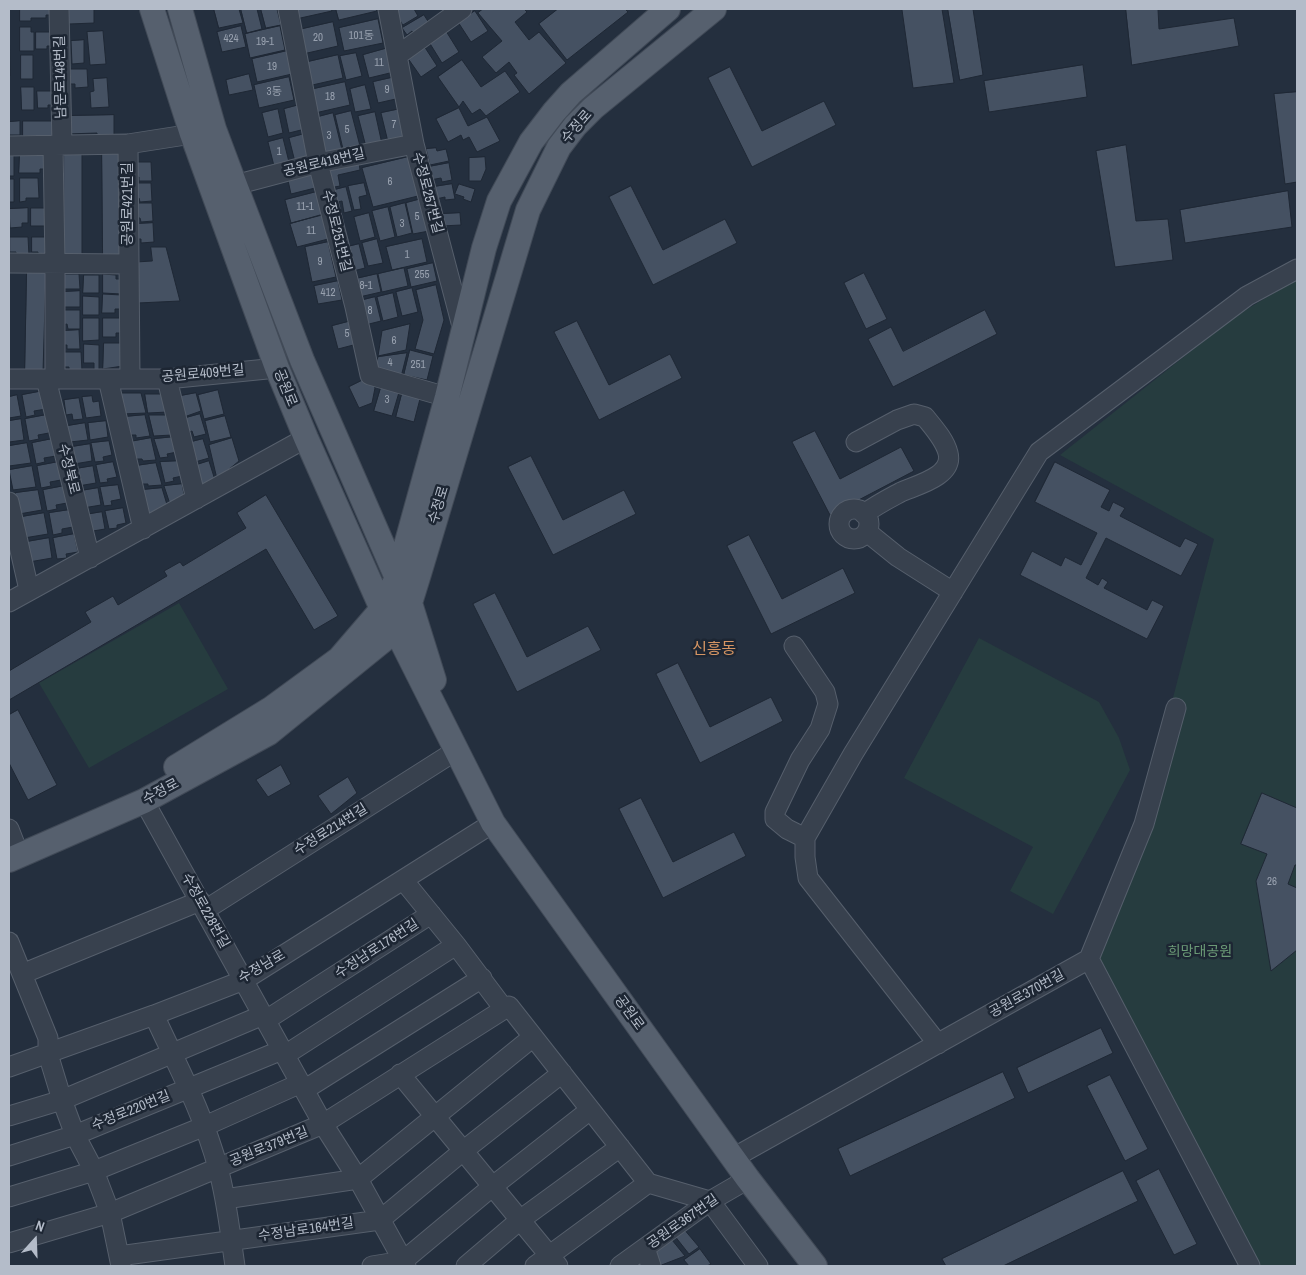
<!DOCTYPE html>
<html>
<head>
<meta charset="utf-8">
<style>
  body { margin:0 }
  #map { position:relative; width:1306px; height:1275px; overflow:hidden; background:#242f3e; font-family:"Archivo Narrow",sans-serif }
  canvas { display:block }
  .frame { position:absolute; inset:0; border:10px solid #b4bcc9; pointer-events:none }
  .north { position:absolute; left:10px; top:1215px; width:50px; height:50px; -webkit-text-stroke:4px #1d2633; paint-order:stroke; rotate:20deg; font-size:14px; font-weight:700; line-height:20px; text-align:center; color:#b4bcc9 }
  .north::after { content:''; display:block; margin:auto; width:18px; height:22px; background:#b4bcc9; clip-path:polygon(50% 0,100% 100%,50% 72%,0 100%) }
</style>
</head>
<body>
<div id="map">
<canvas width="1306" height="1275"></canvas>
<div class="frame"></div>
<div class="north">N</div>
</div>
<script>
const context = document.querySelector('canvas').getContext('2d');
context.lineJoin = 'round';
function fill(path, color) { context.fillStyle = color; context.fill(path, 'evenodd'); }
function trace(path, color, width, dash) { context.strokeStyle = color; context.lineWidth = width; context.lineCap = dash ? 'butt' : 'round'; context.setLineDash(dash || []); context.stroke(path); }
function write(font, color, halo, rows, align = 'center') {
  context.font = font + ' "Archivo Narrow","Noto Sans KR",sans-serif'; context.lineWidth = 5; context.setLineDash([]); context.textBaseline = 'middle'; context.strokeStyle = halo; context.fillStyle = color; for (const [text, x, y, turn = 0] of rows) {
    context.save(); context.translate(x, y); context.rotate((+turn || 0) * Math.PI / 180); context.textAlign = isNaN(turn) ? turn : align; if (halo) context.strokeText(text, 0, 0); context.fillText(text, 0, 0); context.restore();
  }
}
fill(new Path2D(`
  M1297,279v987h-43l-161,-303 50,-149 71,-275 -154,-84 174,-138z
  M179,603l49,86 -139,79 -50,-85z
  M979,638l120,64 20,36 11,32 -77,144 -43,-23 23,-44 -129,-69z`), '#263c3f');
const building = new Path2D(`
  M20,9h33l-3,6h-4v3h-15v3h-11z
  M69,9h25v14l-25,1z
  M214,9h25l4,14 -24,5z
  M241,9h16l5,20 -15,4z
  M261,9h16l4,16 -15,3z
  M294,9h37l1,2 -36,8z
  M336,9h40l1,2 -38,9z
  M394,9h20l4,7 -15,9z
  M483,9h41l3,3 -12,10 14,18 10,-8 27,31 -37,31 -15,-19 3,-2 -8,-11 -13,11 -14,-16 20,-16 -24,-28z
  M558,9h67l3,3 -61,48 -28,-36z
  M908,9h34l12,74 -41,5 -11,-78z
  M948,9h25l10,66 -23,5z
  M1126,9h32l1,20 75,-11 5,28 -107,19z
  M475,11l13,20 -17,11 -13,-20z
  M9,13l1,63h-1z
  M424,15l7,11 -16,9 -3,-4 -5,4 -5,-7z
  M378,19l5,24 -39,8 -5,-23z
  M333,22l5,24 -35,8 -5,-24z
  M241,26l5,21 -24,5 -5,-20z
  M280,26l5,24 -35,8 -5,-24z
  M20,27h11v5h3v19h-14z
  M103,31l3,33 -16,1 -3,-33z
  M446,31l13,21 -17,11 -13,-21z
  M36,32h15l1,14h-5v3h-11z
  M84,40v23l-12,1 -1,-23z
  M424,46l13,20 -16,11 -14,-20z
  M388,48l6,24 -25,6 -6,-23z
  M287,51l5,23 -35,8 -5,-23z
  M356,53l6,23 -16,4 -6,-24z
  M21,55h12v24h-12z
  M338,55l5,23 -35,8 -5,-23z
  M462,60l19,27 24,-16 15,21 -34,24 -6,-7 -8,5 -9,-13 -4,6 -21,-30z
  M1083,65l4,32 -98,15 -5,-31z
  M730,67l32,64 62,-30 12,24 -84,42 -44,-89z
  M70,69h17l1,18 -13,1v-4h-4z
  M249,74l4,16 -24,5 -3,-15z
  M289,77l5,23 -35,8 -5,-23z
  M395,77l5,21 -22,5 -5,-21z
  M107,78l2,29 -18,1 -1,-16 4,-1 -1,-12z
  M345,82l5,23 -35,8 -6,-23z
  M365,85l6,24 -16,3 -5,-23z
  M21,87h13v23h-12z
  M37,91h16v14h-5v3h-10z
  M1297,92v90l-12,2 -11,-90z
  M299,105l6,24 -16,4 -5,-24z
  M459,108l9,18 19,-9 13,24 -23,11 -8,-15 -6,3 -2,-5 -13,7 -12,-23z
  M278,109l5,24 -15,4 -6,-24z
  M400,109l6,28 -18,5 -7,-29z
  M351,111l9,35 -17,3 -8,-34z
  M375,112l7,32 -16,3 -8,-31z
  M333,113l10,41 -19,4 -10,-40z
  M114,115v21l-17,1v-4l-31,1 -1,-18z
  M20,121v14h-11v-13z
  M23,121h33v19h-17v-4h-16z
  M304,134l6,24 -15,4 -6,-24z
  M283,138l6,24 -15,4 -6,-24z
  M1126,145l10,76 32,-2 5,41 -58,7 -19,-116z
  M436,148l1,3 9,-2 3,12 -19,4 -4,-16z
  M20,152h26v17h-6v4h-21z
  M64,152h18v106l-18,1z
  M102,152h18l1,106h-18z
  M9,153h5v23h-5z
  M408,157l10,39 -45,11 -11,-39z
  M485,157l1,12 -5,12h-12v-23z
  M132,162h19l1,19h-13v-4h-6z
  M359,162l1,8 -22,5 2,11 -11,2 -4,-19z
  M449,163l3,17 -10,2 -1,-4 -11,2 -2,-13z
  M314,169l5,18 -28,7 -4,-18z
  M20,178h18l1,20h-13v3l-6,1z
  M9,179h5v23h-5z
  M133,183h18l1,18 -12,1 -1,-4h-5z
  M364,183l3,12 -8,2 2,12 -7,1 -6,-24z
  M452,184l3,15 -10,1v-3l-9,2 -3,-12z
  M459,184l16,5 -4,13 -8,-3 1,-2 -9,-3z
  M631,186l32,64 62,-31 12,24 -84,42 -44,-88z
  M346,187l6,24 -8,2 -2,-12 -9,2 -3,-12z
  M320,191l6,23 -35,9 -6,-23z
  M1288,191l4,36 -107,16 -5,-33z
  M421,199l8,32 -16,3 -7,-31z
  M134,203h18l1,18 -12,1 -1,-4h-5z
  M405,203l7,30 -15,4 -7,-30z
  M388,207l7,30 -15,4 -8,-30z
  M28,208v15h-6v4l-12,1 -1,-19z
  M31,208h18l-3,18h-15z
  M369,213l6,24 -15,4 -6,-24z
  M460,213l1,12 -20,1v-12z
  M325,214l7,24 -35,9 -7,-23z
  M153,223l1,19 -13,1v-4h-6l-1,-15z
  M10,237h18l1,19h-13v-4h-6z
  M32,237h18v19h-12v-4h-6z
  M377,239l6,24 -15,3 -6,-23z
  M422,239l5,23 -35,8 -6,-23z
  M328,242l8,35 -24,5 -7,-35z
  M359,244l6,24 -16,4 -6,-24z
  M151,247h15l14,54 -42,2 -2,-41 16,-1z
  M433,263l4,18 -26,6 -4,-18z
  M404,268l4,18 -26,6 -4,-18z
  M27,270l19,1 -3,101 -18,-1z
  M864,273l23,46 -21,10 -22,-46z
  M61,274h18l1,15h-19z
  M103,274l13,1v4h5v15l-18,-1z
  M377,274l4,18 -26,6 -4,-18z
  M84,275h15v18h-16z
  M338,281l4,19 -24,4 -4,-18z
  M436,285l8,35 -10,34 -19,-5 8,-29 -7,-30z
  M412,288l6,24 -16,4 -6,-24z
  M80,291v16h-19v-15z
  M393,293l5,24 -15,4 -6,-24z
  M103,294l18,1v14h-6v4h-13z
  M83,296l16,1v18h-16z
  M375,297l6,24 -16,4 -6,-24z
  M61,310h19v19h-12l-1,-5 -5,1z
  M985,310l12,24 -104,53 -25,-48 23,-12 12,24z
  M83,318h16v22l-16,1z
  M103,318h19v15h-6v4h-13z
  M355,320l6,23 -23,6 -6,-23z
  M577,321l32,64 61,-31 12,24 -83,42 -45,-88z
  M410,324l-4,26 -28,6 4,-25z
  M79,330l1,19h-13v-4h-6v-14z
  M104,343h19v23l-20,3z
  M84,344l15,1v25h-5v-7h-10z
  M410,350l23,6 -6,24 -23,-5z
  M62,352h19l1,19h-13v-4h-6z
  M407,353l-6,24 -27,-8 4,-12z
  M365,379l8,3 2,6 -3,15 -13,5 -10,-21z
  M382,384l18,5 -8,27 -18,-5z
  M218,390l6,24 -20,5 -6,-24z
  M403,390l18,5 -7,27 -18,-5z
  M43,391l3,18 -12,2 1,4 -9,2 -4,-22z
  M118,393h23l5,20 -24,1z
  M196,393l5,18 -17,6 -4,-21z
  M145,394h19l4,18 -20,1z
  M17,395l4,21 -12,2v-21z
  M92,396l1,6 6,-1 2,15 -15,2 -4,-21z
  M79,398l4,21 -10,1 -1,-6 -6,1 -2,-15z
  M200,414l6,20 -12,3 -2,-6 -5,2 -5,-14z
  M46,415l3,18 -11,2 1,4 -10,2 -4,-22z
  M145,415l5,21 -14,2v-3h-9l-4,-18z
  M149,415h19l4,20 -18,1z
  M225,416l6,21 -21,5 -5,-21z
  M21,419l3,21 -15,2v-21z
  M106,421l2,16 -18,3 -2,-17z
  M85,423l3,17 -18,2 -3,-16z
  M815,431l25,48 61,-32 13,24 -84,44 -38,-73z
  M174,437l3,15 -10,2 1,3 -8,1 -6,-19z
  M151,438l5,22 -13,1 -1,-2h-9l-4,-17z
  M232,438l7,23 -22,18 -8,-34z
  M52,439l4,17 -12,2 1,4 -9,2 -4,-21z
  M203,439l6,19 -14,4 -8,-19z
  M109,441l3,14 -9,2 1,4 -9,1 -4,-19z
  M27,443l4,20 -22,3v-20z
  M90,444l2,17 -18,3 -3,-17z
  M531,456l32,64 61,-30 12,24 -83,41 -45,-88z
  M179,461l3,15 -9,2 1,3 -9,2 -5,-21z
  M209,461l6,19 -17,10 -5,-24z
  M58,462l3,18 -11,2 1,4 -10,2 -4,-22z
  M113,462l4,15 -10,2 1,3 -8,1 -4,-18z
  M1055,462l55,28 -9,17 8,4 4,-9 12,6 -5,8 60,31 5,-9 13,6 -17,32 -75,-38 -20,40 12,7 4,-7 6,4 -4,6 43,22 5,-10 12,6 -17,33 -127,-64 12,-24 29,15 4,-9 16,8 16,-32 -62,-31z
  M156,463l6,22 -14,1v-2h-9l-4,-18z
  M32,466l4,21 -23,3 -4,-20z
  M93,466l3,17 -18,3 -3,-17z
  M182,484l3,15 -14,8 -7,-21z
  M118,485l3,14 -10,2 1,4 -8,1 -4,-19z
  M64,486l3,17 -11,2 1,4 -10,2 -4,-21z
  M98,488l3,17 -18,3 -3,-17z
  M162,488l6,20 -20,8 -7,-26z
  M38,490l4,20 -23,4 -4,-21z
  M266,495l72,121 -24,14 -48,-81 -257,151v-29l82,-49 -6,-10 28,-16 5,9 49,-29 -3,-5 16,-9 3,4 63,-38 -9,-15z
  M123,508l3,15 -9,2v3l-8,1 -4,-18z
  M69,510l4,17 -11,2v4l-9,2 -4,-22z
  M102,512l3,17 -18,3 -3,-17z
  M44,513l4,21 -24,4 -3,-21z
  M74,534l4,18 -12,2 1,4 -10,1 -4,-21z
  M749,535l33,64 61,-31 12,25 -84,41 -44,-88z
  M49,538l3,20 -23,4 -3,-20z
  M495,593l32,64 61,-31 13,24 -84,42 -44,-88z
  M678,663l32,64 61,-30 12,24 -83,42 -44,-89z
  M18,710l39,75 -29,15 -19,-37v-48z
  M281,765l10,19 -23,13 -12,-17z
  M348,777l9,16 -26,21 -13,-18z
  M1262,793l35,15v57h-2l-7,19 9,4v62l-26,21 -15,-90 11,-27 -26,-10z
  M641,798l32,64 61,-30 12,24 -83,42 -44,-89z
  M1101,1028l12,25 -85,40 -11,-25z
  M1003,1072l12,26 -165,78 -12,-27z
  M1110,1075l38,74 -23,12 -38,-75z
  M1159,1169l38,75 -23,11 -38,-74z
  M1123,1171l15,30 -135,65h-57l-4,-7z
  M683,1228l16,19 -10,7 -15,-19z
  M668,1235l17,21 -26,10 -4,-10 2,-12z
  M700,1249l11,15 -4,2h-18l-5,-6z`);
fill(building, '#455162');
trace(building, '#1f2835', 1);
const minor = new Path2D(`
  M59,9l3,136
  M288,9l30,154 37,144 15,68 77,22
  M388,9l26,135 49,186
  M398,55l64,-46
  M128,144l2,234
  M53,145l2,119v115
  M9,146l119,-2 64,-10
  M235,185l83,-22 96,-19
  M9,263l119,1
  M9,379h158l110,-11
  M46,379l44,179
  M108,379l35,150
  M167,379l29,120
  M856,442l41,-22 17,-6 11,3c8,10 20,23 23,36 6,23 -31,32 -47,39 -13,7 -25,13 -37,22
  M9,502l20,88
  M839 524a15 15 0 1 1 30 0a15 15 0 1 1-30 0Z
  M867,532l31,25 55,35
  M9,602l297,-164
  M794,646l31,46 3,12 -8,25 -20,31 -25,52v7l12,10 18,9
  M144,801l179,323 35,55 48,87
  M9,829l7,18
  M404,881l52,64 48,64
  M205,910l252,-160
  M9,942l39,96v16l14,46 13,35 19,36 16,42 11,53
  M1089,959l161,307
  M22,974l178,-73
  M154,1015c23,50 50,100 64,153 9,32 12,65 17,98
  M266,1020l165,-106
  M938,1044l-130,-166 -3,-21v-19l48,-84 186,-302 208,-156 50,-27
  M285,1055l171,-110
  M9,1067l145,-52 90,-35 249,-157
  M400,1074l158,192
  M304,1090l178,-112
  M9,1116l53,-16 201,-85
  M9,1156l66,-21 207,-85
  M733,1158l356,-199 55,-135 32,-116
  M9,1197l85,-26 111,-45 96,-43
  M225,1199l133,-20 175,-142
  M9,1243l101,-30 213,-89 186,-118 139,177 62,18 48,65
  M645,1248l6,18
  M119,1256l261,-36 83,-69 99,-78
  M372,1266l31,-5 90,-75 97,-76
  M466,1266l54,-46 100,-73
  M535,1266l113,-83
  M620,1266l90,-65 38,-22`);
const major = new Path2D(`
  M152,9l40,125 85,234 29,70 76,171 14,21 97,193 255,356 67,87
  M180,9l34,120 21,56 67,175 95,218 13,25 24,77
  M176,767l96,-59 67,-49 43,-50 15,-31 50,-181 37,-149 15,-47 32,-59 23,-30 17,-19 97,-84
  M9,860l135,-59 125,-68 127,-103 14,-27 9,-29 109,-364 31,-63 16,-21 18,-18 121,-99`);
trace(minor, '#565f6c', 21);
trace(major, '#414a57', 26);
trace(minor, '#38414e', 19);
trace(major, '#56606e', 24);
write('11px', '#98a1af', null, [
  ["101동",361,36],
  ["20",318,38],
  ["424",231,39],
  ["19-1",265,42],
  ["11",379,63],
  ["19",272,67],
  ["9",387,90],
  ["3동",274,92],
  ["18",330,97],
  ["7",394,125],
  ["5",347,130],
  ["3",329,136],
  ["1",279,152],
  ["6",390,182],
  ["11-1",305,207],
  ["5",417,217],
  ["3",402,224],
  ["11",311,231],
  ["1",407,255],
  ["9",320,262],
  ["255",422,275],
  ["8-1",366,286],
  ["412",328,293],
  ["8",370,311],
  ["5",347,334],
  ["6",394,341],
  ["4",390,363],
  ["251",418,365],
  ["3",387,400],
  ["26",1272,882]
]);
write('14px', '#b4bcc9', '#1d2633', [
  ["남문로148번길",61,77,-91],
  ["수정로",577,127,-49],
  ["공원로418번길",324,163,-13],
  ["수정로257번길",427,193,75],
  ["공원로421번길",128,204,-90],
  ["수정로251번길",336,231,76],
  ["공원로409번길",203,374,-5],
  ["공원로",285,388,68],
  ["수정북로",68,469,76],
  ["수정로",439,505,-73],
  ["수정로",161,792,-28],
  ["수정로214번길",331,830,-32],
  ["수정로228번길",205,911,61],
  ["수정남로176번길",377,949,-33],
  ["수정남로",262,967,-30],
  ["공원로370번길",1027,994,-29],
  ["공원로",629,1013,54],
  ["수정로220번길",131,1111,-22],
  ["공원로379번길",269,1147,-22],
  ["공원로367번길",683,1222,-35],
  ["수정남로164번길",306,1230,-8]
]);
write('14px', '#6b9a76', '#1d2633', [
  ["희망대공원",1200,952]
]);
write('16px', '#d59563', '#1d2633', [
  ["신흥동",714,650]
]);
</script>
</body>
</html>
